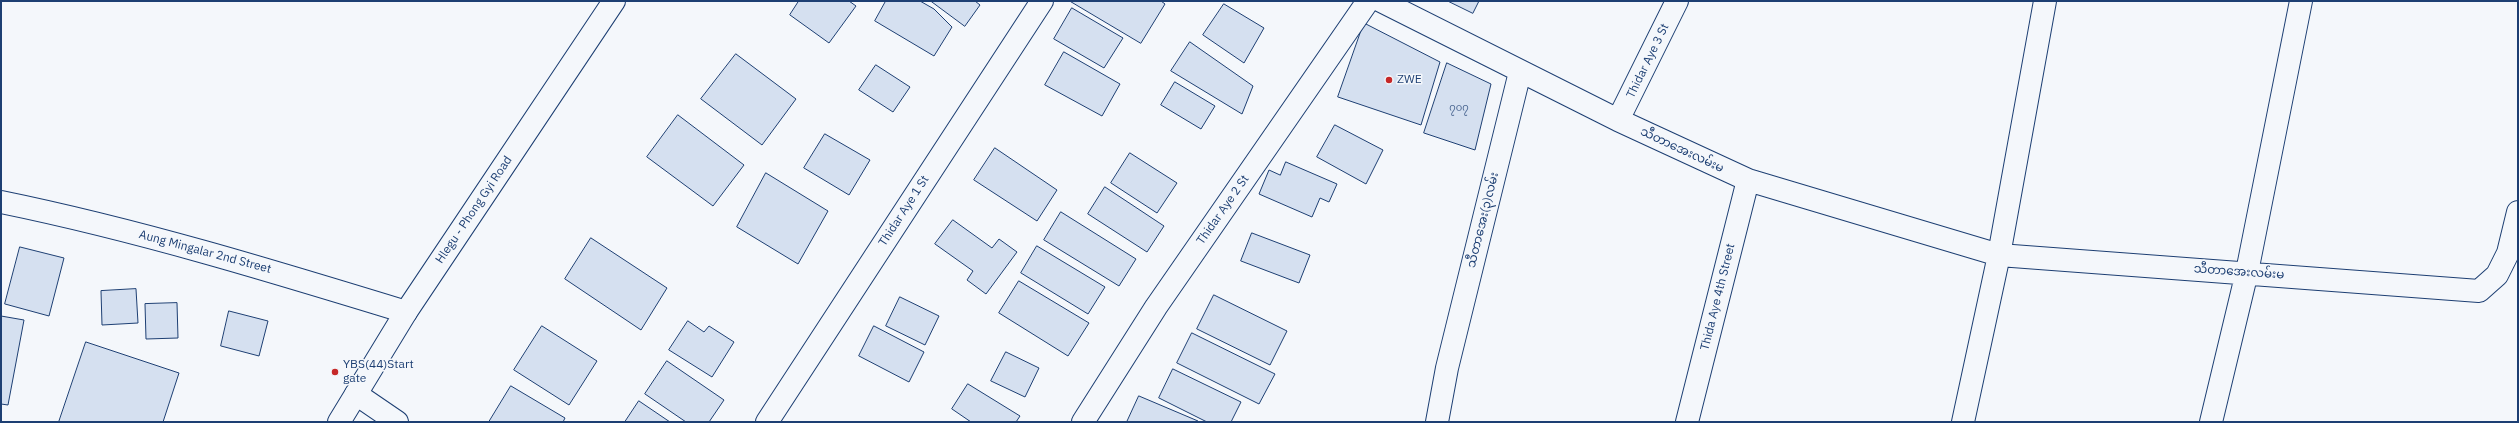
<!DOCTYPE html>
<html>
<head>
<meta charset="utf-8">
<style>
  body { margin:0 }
  #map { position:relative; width:2519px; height:423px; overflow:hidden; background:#f4f7fb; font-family:"IBM Plex Sans",sans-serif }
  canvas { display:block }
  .frame { position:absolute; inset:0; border:2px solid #1d3f73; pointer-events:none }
</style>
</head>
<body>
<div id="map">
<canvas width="2519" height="423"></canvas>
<div class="frame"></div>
</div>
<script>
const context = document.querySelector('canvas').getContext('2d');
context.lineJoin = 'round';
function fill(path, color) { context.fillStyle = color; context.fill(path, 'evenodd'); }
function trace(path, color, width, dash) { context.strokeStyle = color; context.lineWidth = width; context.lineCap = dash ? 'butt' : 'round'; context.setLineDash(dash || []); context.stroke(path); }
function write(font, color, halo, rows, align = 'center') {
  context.font = font + ' "IBM Plex Sans","Noto Sans Myanmar",sans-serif'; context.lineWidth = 3; context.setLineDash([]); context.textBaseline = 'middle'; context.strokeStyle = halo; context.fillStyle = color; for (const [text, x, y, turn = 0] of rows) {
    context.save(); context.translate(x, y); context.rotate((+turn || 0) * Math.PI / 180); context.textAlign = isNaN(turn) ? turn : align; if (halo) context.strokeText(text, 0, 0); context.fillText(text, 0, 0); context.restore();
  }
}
const building = new Path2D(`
  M799,1h50l7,5 -27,37 -39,-28z
  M886,1h34l14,8 18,18 -18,29 -59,-35z
  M931,1h44l5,4 -15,21z
  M1070,1h91l4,3 -24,39z
  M1448,1h31l-6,12z
  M1224,4l40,24 -20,35 -41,-28z
  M1072,8l51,30 -19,30 -50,-29z
  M1364,23l76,39 -19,63 -83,-28z
  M1190,42l63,44 -11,28 -71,-43z
  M1064,52l56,32 -18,32 -57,-31z
  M736,54l60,45 -34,46 -61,-46z
  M1447,63l44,21 -16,66 -51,-17z
  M876,65l34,22 -17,25 -34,-22z
  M1175,82l40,24 -14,23 -40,-24z
  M678,115l66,50 -31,41 -66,-49z
  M1335,125l48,25 -17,34 -49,-27z
  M825,134l45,26 -21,35 -45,-27z
  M995,148l62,42 -20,31 -63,-41z
  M1130,153l47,30 -20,30 -46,-30z
  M1286,162l51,22 -8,18 -9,-4 -8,19 -53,-23 10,-24 11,5z
  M766,173l62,38 -30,53 -61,-37z
  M1105,187l59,39 -17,26 -59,-38z
  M1061,212l75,47 -17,27 -75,-46z
  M953,220l39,28 7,-9 18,13 -31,42 -19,-14 6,-9 -38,-27z
  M1252,233l58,22 -11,28 -58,-22z
  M591,238l76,50 -26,42 -76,-51z
  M1037,246l68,41 -17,27 -67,-41z
  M20,247l44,11 -15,58 -44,-12z
  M1019,281l70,42 -21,33 -69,-43z
  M136,289l2,34 -36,2 -1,-34z
  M1214,295l73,36 -17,34 -73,-36z
  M900,297l39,19 -14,29 -39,-19z
  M177,303l1,35 -32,1 -1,-35z
  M229,311l39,10 -9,35 -38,-10z
  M1,316l23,4 -16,85 -7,-1z
  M688,321l16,11 5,-6 25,16 -22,35 -43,-27z
  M542,326l55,35 -28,44 -55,-35z
  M874,326l50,26 -15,30 -50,-26z
  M1192,333l83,41 -16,30 -82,-41z
  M86,342l93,31 -16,49h-104z
  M1006,352l33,16 -14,29 -34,-16z
  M667,361l57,39 -15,22h-23l-41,-28z
  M1173,369l68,33 -10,20h-24l-48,-24z
  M968,384l52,32 -4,6h-45l-19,-13z
  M511,386l54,32 -2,4h-74z
  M1139,396l59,25 -1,1h-70z
  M639,401l31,21h-45z`);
fill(building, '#d5e0f0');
trace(building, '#1d3f73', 1);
const minor = new Path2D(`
  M1381,1l237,119 130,60 251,75 480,36 18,-16 11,-22 10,-41
  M1618,120l59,-119
  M1,202c137,28 271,69 405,110
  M356,394l41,28
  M767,422l275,-421
  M1083,422l73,-115 212,-306
  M1437,422l10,-54 73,-296
  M1687,422l61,-242
  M1963,422l36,-167 46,-254
  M2211,422l36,-150 54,-271`);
const secondary = new Path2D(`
  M339,422l67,-110 208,-311`);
trace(minor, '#1d3f73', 24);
trace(secondary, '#1d3f73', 24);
trace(minor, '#f4f7fb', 22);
trace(secondary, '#f4f7fb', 22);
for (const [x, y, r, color] of [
  [1389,80,4,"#c62828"],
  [335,372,4,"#c62828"]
]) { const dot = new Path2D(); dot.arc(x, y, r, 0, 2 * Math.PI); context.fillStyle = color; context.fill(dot); trace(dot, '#f4f7fb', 1.5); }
write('10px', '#4b6792', null, [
  ["၇၀၇",1459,108]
]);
write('12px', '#1d3f73', '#f4f7fb', [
  ["Thidar Aye 3 St",1648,61,-64],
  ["သီတာအေးလမ်းမ",1682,150,25],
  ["Hlegu - Phong Gyi Road",474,210,-56],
  ["Thidar Aye 2 St",1223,210,-55],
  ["Thidar Aye 1 St",904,211,-57],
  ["သီတာအေး(၃)လမ်း",1483,220,-76],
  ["Aung Mingalar 2nd Street",205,252,15],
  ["သီတာအေးလမ်းမ",2239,272,4],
  ["Thida Aye 4th Street",1718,297,-76]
]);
write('12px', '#1d3f73', '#f4f7fb', [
  ["ZWE",1397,80],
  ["YBS(44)Start",343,365],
  ["gate",343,379]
], 'left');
</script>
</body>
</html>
